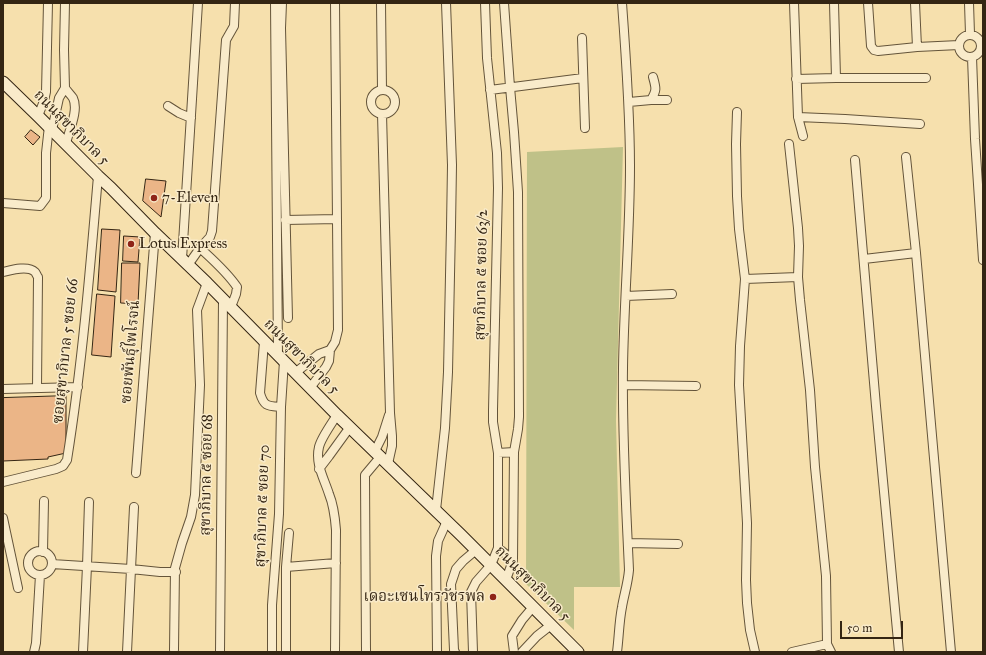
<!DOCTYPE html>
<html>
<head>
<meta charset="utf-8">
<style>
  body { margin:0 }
  #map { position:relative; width:986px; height:655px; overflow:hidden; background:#f6e0ad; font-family:"IM FELL Great Primer",serif }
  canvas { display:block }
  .frame { position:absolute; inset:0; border:4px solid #342513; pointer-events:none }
  .scale { position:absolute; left:840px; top:621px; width:63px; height:18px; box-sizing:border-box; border:2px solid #342513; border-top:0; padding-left:5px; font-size:12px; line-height:14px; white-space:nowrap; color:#342513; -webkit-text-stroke:3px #f9ebca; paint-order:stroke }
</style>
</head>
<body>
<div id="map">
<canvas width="986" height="655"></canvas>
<div class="frame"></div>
<div class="scale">50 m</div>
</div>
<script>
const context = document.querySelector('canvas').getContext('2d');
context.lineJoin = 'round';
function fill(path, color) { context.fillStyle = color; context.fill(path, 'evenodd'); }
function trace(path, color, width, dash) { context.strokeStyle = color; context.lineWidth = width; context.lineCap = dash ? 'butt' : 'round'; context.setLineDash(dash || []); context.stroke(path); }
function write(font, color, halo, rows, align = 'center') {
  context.font = font + ' "IM FELL Great Primer","Noto Serif Thai",serif'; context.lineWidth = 3; context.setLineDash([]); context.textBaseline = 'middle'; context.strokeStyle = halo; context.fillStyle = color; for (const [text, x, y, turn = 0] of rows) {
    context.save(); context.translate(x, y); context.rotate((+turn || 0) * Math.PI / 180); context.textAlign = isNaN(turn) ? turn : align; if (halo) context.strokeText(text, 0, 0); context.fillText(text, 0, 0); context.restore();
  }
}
fill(new Path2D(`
  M623,147l-7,274 4,166h-46v43l-48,-46 1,-432z`), '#bfc188');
const building = new Path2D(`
  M31,130l9,7 -7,8 -8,-8z
  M146,179l20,2 -5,36 -18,-16z
  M102,229l18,1 -4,62 -18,-2z
  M124,236l16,1 -2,25 -15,-1z
  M122,263h18l-2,41 -17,-1z
  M97,294l18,2 -4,61 -19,-2z
  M66,396v57l-18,4v2l-45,2v-63z`);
fill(building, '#ebb587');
trace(building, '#342513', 1);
const street = new Path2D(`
  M275,3l3,353
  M282,3l-1,25 7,290
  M381,3l1,87
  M504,3l6,84 4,45 4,60 1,225 -1,12 -4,23 -1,108 -7,20
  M794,3l4,114 5,19
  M834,3l2,75h90
  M868,3l3,43 3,4 4,1 39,-4 42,-2
  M915,3l2,44
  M969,3l1,31
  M959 46a11 11 0 1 1 22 0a11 11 0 1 1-22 0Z
  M582,38l3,90
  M972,57l3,82 8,121
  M796,79l40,-1
  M65,88c2,3 6,7 8,10 6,12 -4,33 -7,45
  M490,90l93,-12
  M371 102a12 12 0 1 1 24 0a12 12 0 1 1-24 0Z
  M651,100h16
  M629,102l22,-2c6,-10 5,-12 2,-23
  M168,106l11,7 12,5
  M737,112l-1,32 1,52 2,33 6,50 -5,67 -1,39 8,138 -1,57 1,23 3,27 5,22
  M382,114l8,299 2,23v10l-4,18
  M38,116l6,-15 2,-9 2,-89
  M798,117l47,2 75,5
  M52,130l7,-32 6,-10 -1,-38 1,-47
  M789,144l9,84 1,18 -1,31 2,23 10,90 5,77 11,109 1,68 -35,8
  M906,157l10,96 35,399
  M855,160l21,246 23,246
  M3,203l37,3 6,-8v-45l3,-27
  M285,220l52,-1
  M200,248c13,12 27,24 37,39l-1,7 -5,13
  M182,259l16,-256
  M864,259l52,-6
  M188,265l12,-17 10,-11 2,-6 14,-191 8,-14 1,-23
  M3,272c8,-2 25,-7 32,0 1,1 2,4 3,5l-1,111
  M745,279l53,-2
  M626,296l46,-2
  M264,342l-4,51c4,14 8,13 21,14
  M295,373l24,-19 11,-4
  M623,385l73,1
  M310,388l16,-21 3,-6 1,-11 5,-8 3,-12 -3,-327
  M3,389l75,-2
  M375,451l7,-14 7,-22
  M498,453l16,-1
  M319,469l10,-13 21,-29
  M136,473l19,-240
  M3,482l53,-13 7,-3 4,-6c15,-94 23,-189 31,-284
  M436,510l9,-82 3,-56 3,-145 1,-62 -6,-162
  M3,518l15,70
  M628,543l50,1
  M498,548l15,12
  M28 563a12 12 0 1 1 24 0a12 12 0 1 1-24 0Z
  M43,552l1,-51
  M52,564l79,5 29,3h16
  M286,567l3,-34
  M827,644l4,8
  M174,650l1,-82 7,-25 9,-26 4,-22 5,-110 -3,-75 10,-27
  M34,652l2,-9 4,-68
  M83,652l4,-86 2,-64
  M127,652l7,-145
  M220,652l3,-353
  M272,652v-47l7,-91 2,-107 3,-46
  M286,652v-85l50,-4
  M335,652l1,-122c-1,-13 -2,-24 -7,-36 -5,-16 -14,-30 -10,-47 2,-9 13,-24 18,-32
  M366,652l-1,-177 16,-19
  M437,652l-1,-96 2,-15 9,-20
  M455,652l-1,-2 -3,-66 5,-15 7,-8 13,-11
  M473,652l-2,-60 5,-10 15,-17 7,-17v-95l-5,-31v-12l5,-222 -1,-35 -10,-95 -2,-55
  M514,652l-2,-16 10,-16 11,-13
  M522,652l15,-16 14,-11
  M617,652c2,-15 2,-30 5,-45 2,-12 6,-24 7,-37 -3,-68 -7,-135 -6,-202 1,-68 7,-135 7,-202 0,-55 -4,-109 -8,-163`);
const secondary = new Path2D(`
  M3,82l35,34 60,60 13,12 44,45 52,50 130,132 124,120 117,117`);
trace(street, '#64543a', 10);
trace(secondary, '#342513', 13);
trace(street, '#f9ebca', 8);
trace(secondary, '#f9ebca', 11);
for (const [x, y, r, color] of [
  [154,198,4,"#8f2418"],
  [131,244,4,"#8f2418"],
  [493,597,4,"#8f2418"]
]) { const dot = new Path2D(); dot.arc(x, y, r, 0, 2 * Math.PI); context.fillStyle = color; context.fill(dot); trace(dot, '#f9ebca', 1.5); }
write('15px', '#342513', '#f9ebca', [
  ["ถนนสุขาภิบาล 5",71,128,45],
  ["สุขาภิบาล ๕ ซอย 63/2",482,275,-89],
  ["ซอยสุขาภิบาล 5 ซอย 66",66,351,-84],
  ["ซอยพันธ์ุไพโรจน์",131,352,-85],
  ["ถนนสุขาภิบาล 5",301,357,45],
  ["สุขาภิบาล ๕ ซอย 68",207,475,-89],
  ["สุขาภิบาล ๕ ซอย 70",263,506,-88],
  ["ถนนสุขาภิบาล 5",532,584,45]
]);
write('15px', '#342513', '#f9ebca', [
  ["7-Eleven",162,198],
  ["Lotus Express",139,244],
  ["เดอะเซนโทรวัชรพล",485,597,"right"]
], 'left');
</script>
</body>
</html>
